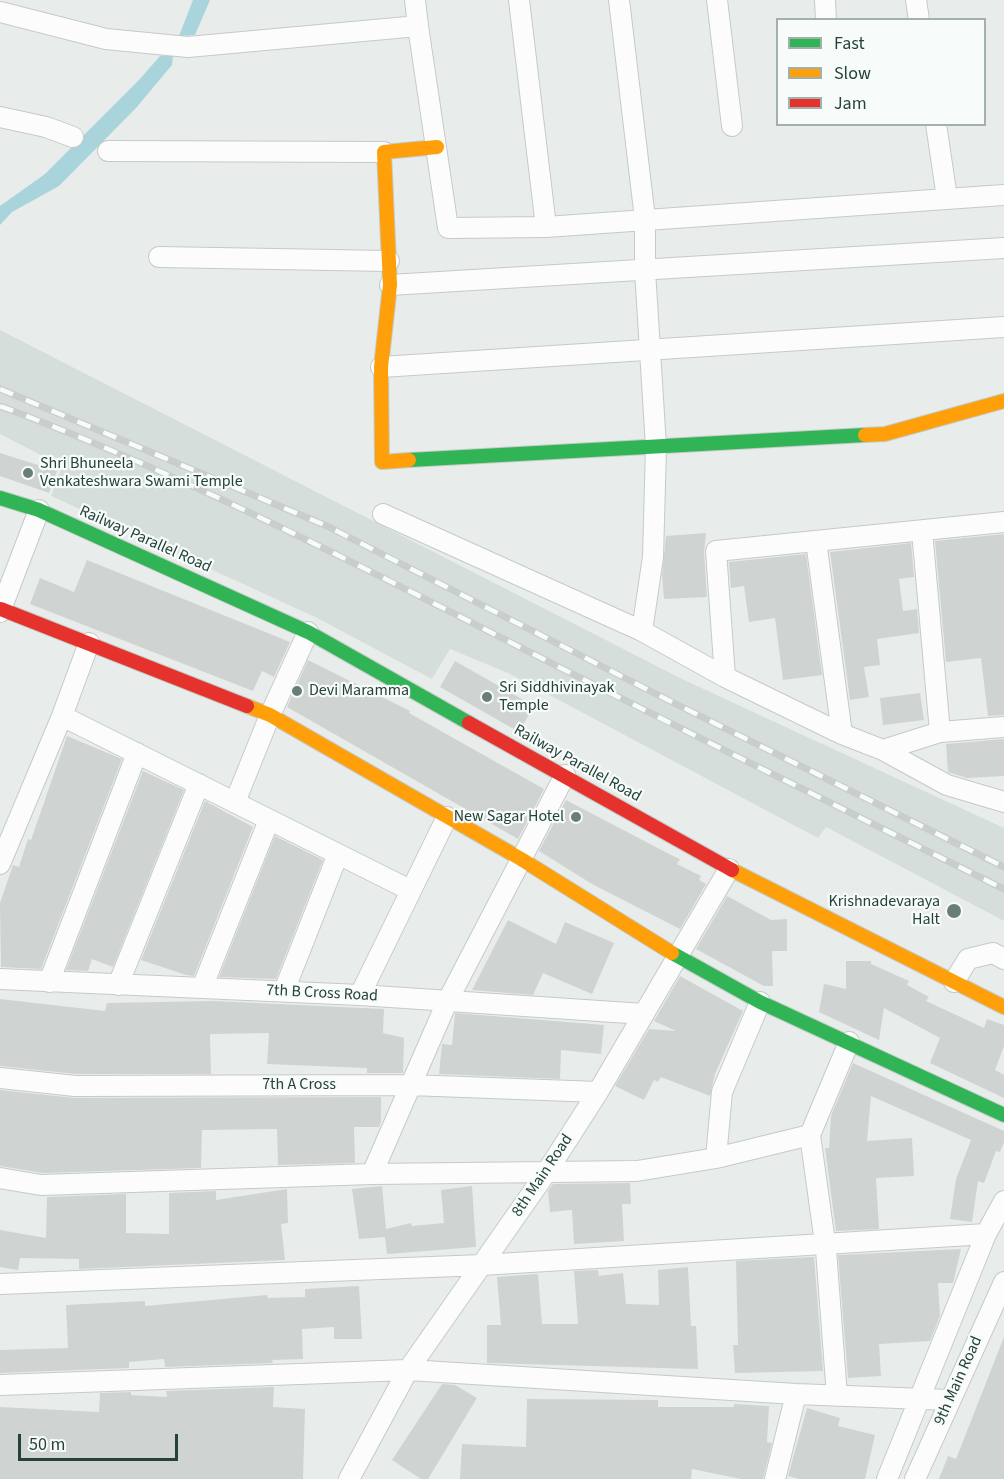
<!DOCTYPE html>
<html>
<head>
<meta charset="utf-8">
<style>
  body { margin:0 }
  #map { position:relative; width:1004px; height:1479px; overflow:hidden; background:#e8edeb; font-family:"Source Sans 3",sans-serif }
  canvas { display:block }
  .legend { position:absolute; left:776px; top:18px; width:210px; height:108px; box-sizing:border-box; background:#f7fbf9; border:2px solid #a3b1ad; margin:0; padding:8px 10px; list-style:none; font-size:18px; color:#24423a }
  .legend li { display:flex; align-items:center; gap:12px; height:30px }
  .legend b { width:30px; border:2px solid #a3b1ad }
  .scale { position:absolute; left:18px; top:1434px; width:160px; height:27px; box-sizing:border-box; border:3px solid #24423a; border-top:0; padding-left:8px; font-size:18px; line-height:21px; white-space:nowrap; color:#24423a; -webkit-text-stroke:4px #f7fbf9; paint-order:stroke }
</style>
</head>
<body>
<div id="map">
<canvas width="1004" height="1479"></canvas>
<ul class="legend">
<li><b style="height:8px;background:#30b455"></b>Fast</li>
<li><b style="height:8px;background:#ff9f0a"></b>Slow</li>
<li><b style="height:8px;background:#e5322d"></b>Jam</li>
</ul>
<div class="scale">50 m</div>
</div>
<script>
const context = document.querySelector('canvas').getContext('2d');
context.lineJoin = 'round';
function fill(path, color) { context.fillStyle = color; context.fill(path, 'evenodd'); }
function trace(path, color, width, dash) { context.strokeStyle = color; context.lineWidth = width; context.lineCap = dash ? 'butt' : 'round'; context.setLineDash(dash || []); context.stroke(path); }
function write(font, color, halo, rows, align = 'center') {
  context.font = font + ' "Source Sans 3",sans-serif'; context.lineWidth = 4.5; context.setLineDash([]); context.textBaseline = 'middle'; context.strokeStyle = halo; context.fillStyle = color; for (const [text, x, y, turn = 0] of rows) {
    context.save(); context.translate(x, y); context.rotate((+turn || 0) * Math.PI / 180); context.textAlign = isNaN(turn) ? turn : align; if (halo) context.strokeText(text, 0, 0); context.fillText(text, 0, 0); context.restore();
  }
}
fill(new Path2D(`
  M0,330l682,349 322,149v93l-178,-94 -8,11 -310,-165 -58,-24 -18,30 -117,-62 -264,-121 11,-30 -62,-32z`), '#d6dedb');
fill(new Path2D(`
  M193,0h17l-15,35 -16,1z
  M160,56h13l-1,9 -36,43 -77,78 -47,26 -12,13v-19l45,-32 94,-94z`), '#a9d4db');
fill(new Path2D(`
  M0,453l57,18 -8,22 -49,-17z
  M706,533l-2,19 3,45 -43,2 -2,-24 4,-39z
  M1004,534v181l-16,1 -7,-58 -35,4 -11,-121z
  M911,543l3,34 -15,2 4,32 14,-2 2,24 -42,6 3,26 -16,2 5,30 -19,3 -20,-148z
  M806,554l16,121 -39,5 -8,-62 -26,4 -5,-36 -13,2 -2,-26z
  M87,560l203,82 -16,35 -12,-6 -9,20 -223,-87 10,-26 34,14z
  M308,660l102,51 -1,2 135,76 -26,50 -231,-132z
  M455,661l79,45 -15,26 -79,-45z
  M920,693l4,27 -41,5 -3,-27z
  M67,736l55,23 -81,210 -40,-2 -1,-64 13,-38 6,2 9,-28 3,1z
  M1004,739v37l-37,2 -19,-6 -2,-28z
  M143,771l41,19 -71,177 -21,-8 -4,12 -22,-1z
  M566,800l107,56 7,3 -3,5 24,12 -2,4 7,4 -26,45 -88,-45 -53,-33z
  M205,801l48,26 -59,149 -8,-1 -45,-15z
  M275,836l48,24 -47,119 -57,-2z
  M727,896l44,24 16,-1v32h-15l1,35h-9l-68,-37z
  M508,920l48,24 9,-22 49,21 -22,51 -49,-21 -10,22 -61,-5z
  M846,961h25v3l38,17 -2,4 22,12 -3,4 58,27 3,-9 17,6v21l-9,24 9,5v23l-74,-35 10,-25 -56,-30 -5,32 -60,-28 5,-28 22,5z
  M680,976l63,35 -28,63 -5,22 -49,-19 -3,5 -4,-2 -10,20 -29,-14 34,-57 27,2 -22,-10z
  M0,999l105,12 2,-8 107,-2 170,8 -1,24 21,5 -1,35h-36v-5l-100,-4 2,-31 -59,1 1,40h-135l-76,-8z
  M455,1013l149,12 -3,29 -40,-4 -1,29 -121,-5 3,-30 10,1z
  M853,1063l151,68v11l-4,10 -4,-1 -12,32 -6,-2 -6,41 -22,-3 6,-40 15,-39 -100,-44 -4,45 45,-3 2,38 -38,2 3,51 -43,2 -11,-83h4l2,-32z
  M0,1090l75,8 306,-1v25l-2,5h-25l1,36 -77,2 -1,-36 -75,1 -1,38 -158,5 -43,-7z
  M630,1183l1,21h-9l2,37 -50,3 -2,-34 -22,2 -2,-21 5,-7z
  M382,1186l4,43 25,-6 1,3 32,-3 -3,-33 31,-4 4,61 -89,7 -2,-17 -26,2 -7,-50z
  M287,1189l1,34 -7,1 4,36 -206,9v-10l-59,-1 -2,12 -18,-3v-37l46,8 1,-41 79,-3v39l43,1v-41l47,-2v9z
  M961,1249l-8,34h-15l2,33 -10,25 -51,3 2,32 -33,2 -10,-123z
  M814,1257l9,114 -88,2 -2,-28h5l-2,-84z
  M688,1267l3,59h5l2,43 -211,-6v-38h14l-4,-48 41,-3 4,50h36l-4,-53 24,-1 1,6 24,-3 3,31 33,1 -1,-35z
  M359,1286l3,53h-28v-12l-32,2 1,30 -31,1 1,3 -108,4 -1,-8 -35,3v6l-129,5v-23l68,-2 -2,-43 79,-4v5l122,-11 1,3 37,-1v-8z
  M1004,1337v142h-65l9,-23 8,3z
  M442,1384l13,1 22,13 -49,81h-7l-29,-19z
  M274,1387l-1,20 32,2 -2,70h-303v-72l99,5 1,-19 31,-1v3l36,2 -1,-6z
  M527,1399l131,1v7h76v-3l35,2 -2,36 5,1 -9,36h-22l-49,-10 -1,10h-231l2,-35 64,3z
  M807,1408l33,10 -2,8 37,9 -10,44h-66l-11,-3z`), '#cfd4d2');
const street = new Path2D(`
  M519,0l27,227
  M619,0l26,219v51l11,177 -3,110 -11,74
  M717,0l15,126
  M825,0l1,20
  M916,0l3,20
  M0,12l106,27 82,8 230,-21 -3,-26
  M418,26l30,202 98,-1 458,-32
  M0,117l46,10 27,10
  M936,124l11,74
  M108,151l276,1
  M159,257l230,4
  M390,285l614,-37
  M381,367l623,-40
  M383,514l259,117 83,46 117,57 41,16 64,35 57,17
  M922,531l18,201
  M816,541l26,193
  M0,612l39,-102
  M725,677l-9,-126 288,-29
  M62,716l348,174
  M883,750l57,-18 64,-5
  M235,802l35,-87 38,-83
  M0,864l62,-148 27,-73
  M0,979l360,16 284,19
  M49,982l88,-229
  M954,982l14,-23 25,-6 11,6
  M118,985l81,-201
  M202,988l67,-168
  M284,991l54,-137
  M360,995l87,-178
  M0,1078l75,8 335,-1 188,7
  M810,1135l16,115 11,146
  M716,1158l6,-66 38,-90
  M372,1174l75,-172 118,-227
  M0,1178l41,7 331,-11 265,-3 79,-13 94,-23 39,-93
  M0,1284l482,-19 504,-31
  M0,1385l408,-15 388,24 154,6
  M349,1479l59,-109 138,-197 52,-81 131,-223
  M775,1479l21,-85
  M887,1479l99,-245 18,-33
  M915,1479l89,-197`);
const fast = new Path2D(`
  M409,460l456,-25
  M0,498l39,12 269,122 161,91
  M672,953l88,49 244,113`);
const slow = new Path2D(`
  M865,435l20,-1 119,-33
  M409,460l-27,2 -1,-95 9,-82 -6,-133 53,-5
  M247,706l23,9 251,144 151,94
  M732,870l272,137`);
const jam = new Path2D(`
  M1,609l246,97
  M469,723l263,147`);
trace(street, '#c5cac8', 22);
trace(fast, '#c3cbc8', 16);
trace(slow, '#c3cbc8', 16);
trace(jam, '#c3cbc8', 16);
trace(street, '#fcfcfc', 20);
trace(fast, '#30b455', 14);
trace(slow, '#ff9f0a', 14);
trace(jam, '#e5322d', 14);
const rail = new Path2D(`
  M0,389l327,137 341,174 336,167
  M0,406c191,71 372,166 553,258 150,76 300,150 451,225`);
trace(rail, '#c9cdcc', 7);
trace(rail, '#f7fbf9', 4.5, [14]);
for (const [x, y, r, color] of [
  [28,473,6,"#697e78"],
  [297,691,6,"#697e78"],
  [487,697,6,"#697e78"],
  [576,817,6,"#697e78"],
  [954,911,8,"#697e78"]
]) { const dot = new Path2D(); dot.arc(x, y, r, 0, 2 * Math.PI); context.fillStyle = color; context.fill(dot); trace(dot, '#f7fbf9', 2); }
write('16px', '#24423a', '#f7fbf9', [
  ["Shri Bhuneela",40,464],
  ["Venkateshwara Swami Temple",40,482],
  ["Sri Siddhivinayak",499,688],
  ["Temple",499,706],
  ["Devi Maramma",309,691],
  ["New Sagar Hotel",564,817,"right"],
  ["Krishnadevaraya",940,902,"right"],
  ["Halt",940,920,"right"]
], 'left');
write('16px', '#24423a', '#f7fbf9', [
  ["Railway Parallel Road",145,540,24],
  ["Railway Parallel Road",577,764,29],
  ["7th B Cross Road",322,994,3],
  ["7th A Cross",299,1085],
  ["8th Main Road",543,1176,-56],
  ["9th Main Road",959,1381,-66]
]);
</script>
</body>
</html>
